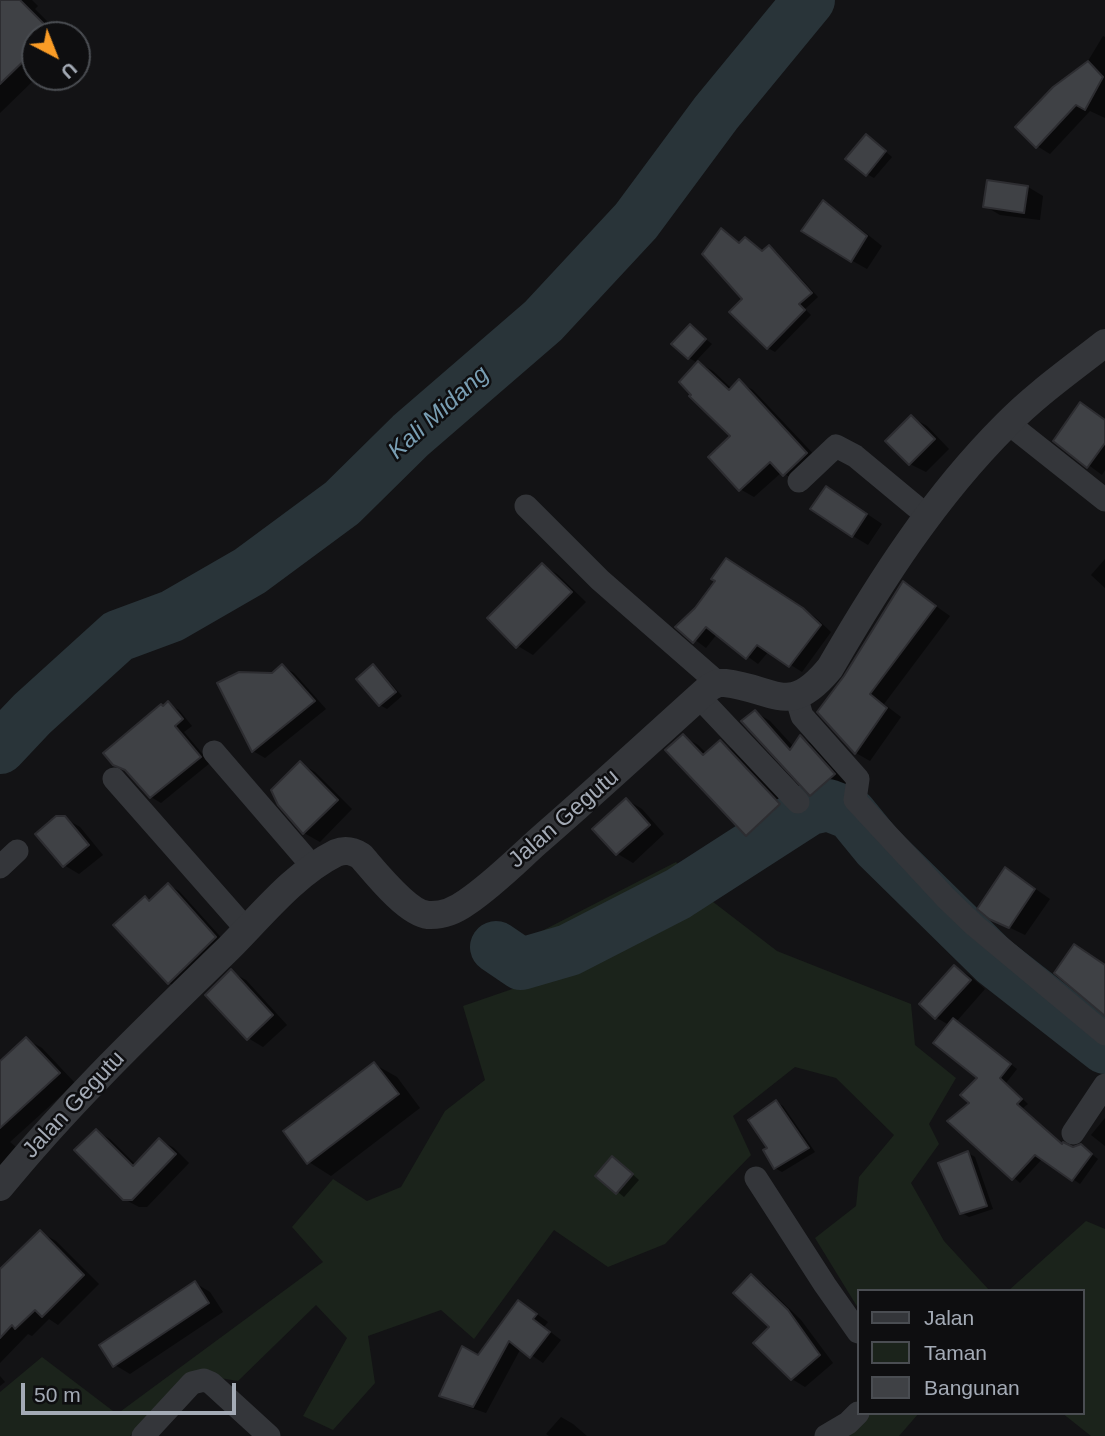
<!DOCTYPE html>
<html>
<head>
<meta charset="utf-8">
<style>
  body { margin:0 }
  #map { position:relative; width:1105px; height:1436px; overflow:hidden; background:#131315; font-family:Arial,sans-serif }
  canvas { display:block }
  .legend { position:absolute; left:857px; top:1289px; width:228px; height:126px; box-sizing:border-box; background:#0e0e10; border:2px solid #4a4d52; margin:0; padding:9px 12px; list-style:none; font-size:21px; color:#a4abb6 }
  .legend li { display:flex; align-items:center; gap:14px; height:35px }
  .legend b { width:35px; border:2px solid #4a4d52 }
  .north { position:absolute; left:21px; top:21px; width:70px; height:70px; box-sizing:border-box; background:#0e0e10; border:2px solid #4a4d52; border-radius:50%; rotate:138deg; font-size:19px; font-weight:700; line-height:28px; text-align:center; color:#a4abb6 }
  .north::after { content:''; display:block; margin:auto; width:24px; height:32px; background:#fa9c26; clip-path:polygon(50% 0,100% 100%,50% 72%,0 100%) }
  .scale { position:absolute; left:21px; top:1383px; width:215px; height:32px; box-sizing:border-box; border:4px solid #a4abb6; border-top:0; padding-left:9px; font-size:21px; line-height:24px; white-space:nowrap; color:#a4abb6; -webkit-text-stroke:5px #0e0e10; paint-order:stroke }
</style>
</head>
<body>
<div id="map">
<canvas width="1105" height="1436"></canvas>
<ul class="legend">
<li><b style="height:9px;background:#34363a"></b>Jalan</li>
<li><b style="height:19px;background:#1b231b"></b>Taman</li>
<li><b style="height:19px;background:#3f4145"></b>Bangunan</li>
</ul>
<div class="north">U</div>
<div class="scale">50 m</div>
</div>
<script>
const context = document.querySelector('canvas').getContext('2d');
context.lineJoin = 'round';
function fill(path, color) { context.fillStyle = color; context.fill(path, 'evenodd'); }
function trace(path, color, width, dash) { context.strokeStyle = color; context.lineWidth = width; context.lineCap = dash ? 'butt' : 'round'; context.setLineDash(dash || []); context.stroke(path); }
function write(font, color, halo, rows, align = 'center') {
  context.font = font + ' Arial,sans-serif'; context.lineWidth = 5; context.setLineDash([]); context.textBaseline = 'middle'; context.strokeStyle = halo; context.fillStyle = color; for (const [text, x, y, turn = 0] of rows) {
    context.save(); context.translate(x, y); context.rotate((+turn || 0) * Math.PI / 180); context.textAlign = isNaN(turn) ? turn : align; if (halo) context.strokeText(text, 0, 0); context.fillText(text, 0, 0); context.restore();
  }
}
fill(new Path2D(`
  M676,862l32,36 69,53 134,53 4,41 41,33 -27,46 10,20 -28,39 33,58 46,50h-132v17l-43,-70 41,-32 3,-29 35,-42 -58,-57 -41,-11 -62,49 18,39 -86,89 -57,23 -54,-37 -80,109 -33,-29 -73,26 7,47 -42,47 -30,-14 44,-78 -31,-33 -78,76 -49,-8 -59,63h-130v-44l42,-35 75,57 206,-152 -31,-35 41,-48 34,22 34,-14 44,-76 40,-31 -22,-74 58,-20 17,-53z
  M1086,1221l19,8v207h-14l-29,-23h20v-122h-74z
  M870,1413h49l-20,23h-57z`), '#1b231b');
fill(new Path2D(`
  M0,0h32l6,6 -3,3 26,26h-26v42h2l-37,36z
  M1103,36l2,1v81l-15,-7 -40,43 -13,-8z
  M873,141l19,16 -18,21 -7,-4z
  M1028,187l15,9 -3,24 -40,-5 -15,-9z
  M823,203l15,8 44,35 -15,23 -16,-9z
  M728,234l13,10 22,8 6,-5 7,4 42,46 -13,12 6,6 -36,37 -7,-4 -23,-49z
  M690,327l22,17 -16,17 17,10 19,18 7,-7 14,8 67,71 -23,21 -15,-10 -28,25 -14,-8 -7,-53 -35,-73 -9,-5z
  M911,417l16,9 22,23 -23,23 -16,-8z
  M1105,420v50l-3,5 -47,-35z
  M842,497l40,27 -14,21 -15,-9z
  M1105,559v29l-14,-13z
  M542,565l15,9 29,28 -53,53 -15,-9z
  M738,566l77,51 16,15 -29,40 -33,-21 -11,13 -41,-30 -11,14 -28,-21z
  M903,583l47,33 -66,88 17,13 -31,44 -14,-8 -37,-41 27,-35z
  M282,666l12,7 32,36 -61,49 -12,-7 -34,-67 53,-9z
  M373,667l7,4 22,25 -15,13 -7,-4z
  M168,704l11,6 13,16 -8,6 26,31 -49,40 -10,-6 -23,-25 36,-65z
  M755,712l15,9 24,26 7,-10 15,9 33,37 -23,20 -15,-9z
  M683,736l15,9 9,9 13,-12 15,9 59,62 -32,30 -15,-8z
  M300,763l15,9 37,37 -32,33 -16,-9 -24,-29z
  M627,800l15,9 22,25 -31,29 -15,-9 -23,-25z
  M64,818l16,9 23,28 -24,19 -15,-9z
  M1020,878l30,21 -25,36 -35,-17z
  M168,885l11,6 48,53 -47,45 -11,-6 -24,-85 6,3z
  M955,967l15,9 15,13 -29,33 61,47 -11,14 22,21 -5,4 40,37 25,6 10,8 -18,25 -37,-26 -23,25 -70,-62 21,-18 8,-25 -30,-53 -12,-7 -16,-14z
  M231,972l15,8 41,45 -24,22 -15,-9z
  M26,1039l16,9 33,35 -65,59 12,10 -22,26v-96z
  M374,1064l23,13 23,31 -89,68 -22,-14z
  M776,1102l7,4 32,46 -33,20 -7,-4 -5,-20z
  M1105,1118v28l-14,-11z
  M96,1131l14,8 26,26 24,-25 14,8 15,15 -42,44h-8l-15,-8z
  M968,1153l7,4 18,52 -24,8 -7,-4z
  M620,1163l19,17 -15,17 -26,-21z
  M40,1232l16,9 43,43 -41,41 -9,-6 -17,17 -4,-2 -28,29v-92z
  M751,1277l13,7 37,36 32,43 -28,24 -13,-8z
  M195,1283l15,9 13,20 -93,62 -15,-9z
  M530,1309l18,13 -4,5 17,13 -18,23 -22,-15 -35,65 -32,-11 -12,-7 36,-38z
  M0,1376l5,6 -5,4z
  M561,1417l12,7 14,12h-38l-3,-2z`), '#0007');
trace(new Path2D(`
  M0,748l32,-34 86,-78 54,-20 78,-45 92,-68 69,-68 132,-114 93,-100 80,-108 93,-113
  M496,947l25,17 48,-14 109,-56 132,-85 18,-4 23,9 27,33 116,114 111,87`), '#293439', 52);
const building = new Path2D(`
  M0,0h20l35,35h-20v15l-35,34z
  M1088,61l15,16 -18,33 -9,-5 -40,43 -21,-21 38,-40z
  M866,134l20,17 -20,25 -21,-17z
  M987,180l41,6 -4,27 -41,-6z
  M823,200l44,36 -16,26 -50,-31z
  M721,228l18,15 6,-6 17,14 7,-6 43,48 -13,11 6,6 -38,39 -38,-37 13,-13 -40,-45z
  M690,324l16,15 -18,20 -17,-15z
  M698,361l31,29 10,-11 68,74 -24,23 -13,-14 -31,29 -31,-34 22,-21 -41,-40 2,-1 -12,-13z
  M1080,402l25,18v23l-18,25 -34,-27z
  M911,415l24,24 -26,26 -24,-24z
  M826,486l41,28 -15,23 -42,-28z
  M726,558l77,50 18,17 -32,42 -32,-22 -11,14 -40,-32 -13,16 -18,-16 20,-19 20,-27 -4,-2z
  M542,563l30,29 -56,56 -29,-30z
  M903,581l33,25 -66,88 17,14 -32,46 -38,-42 27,-36z
  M282,664l33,37 -63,51 -35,-69 22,-11 33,1z
  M373,664l23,28 -17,14 -23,-27z
  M168,701l15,18 -8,7 26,31 -51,41 -25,-28 -12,-5 -10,-12 58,-49 2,2z
  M755,710l35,40 10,-15 35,39 -25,22 -69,-75z
  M683,734l20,21 17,-15 60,64 -34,32 -81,-86z
  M300,761l38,39 -35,34 -25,-29 -7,-15z
  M626,798l24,27 -34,30 -24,-26z
  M56,816h9l24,29 -26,22 -28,-33z
  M1005,867l30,22 -26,39 -20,-9 -12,-10z
  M168,883l48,54 -48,47 -55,-59 32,-29 4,5z
  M1074,944l31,21v51l-51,-43z
  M954,965l17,15 -36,39 -16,-15z
  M231,969l42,46 -26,25 -42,-45z
  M953,1018l58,46 -11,14 22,21 -5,5 45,40 1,-2 10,5 8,-3 11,10 -20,27 -37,-26 -23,25 -65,-59 22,-18 -9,-8 17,-17 -44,-35z
  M26,1037l34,36 -60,55v-67z
  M374,1062l25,32 -92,70 -24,-33z
  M776,1100l33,48 -35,21 -11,-19 4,-2 -19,-28z
  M96,1129l37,37 26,-28 17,16 -44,46h-9l-49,-50z
  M968,1151l19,55 -27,8 -22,-51z
  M612,1156l21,18 -17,20 -21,-18z
  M40,1230l44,45 -42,42 -7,-7 -20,19 -3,-4 -12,13v-69z
  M751,1274l37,36 32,45 -29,25 -38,-37 16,-16 -36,-34z
  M195,1281l14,22 -96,64 -14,-22z
  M518,1300l19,14 -4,5 17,13 -20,26 -21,-17 -36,66 -34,-11 23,-50 16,9z`);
fill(building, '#3f4145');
trace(building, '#2d2d31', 2);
trace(new Path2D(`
  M1008,423l97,77
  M799,481l37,-35 19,10 71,59
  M526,506l74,74 118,103
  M796,696l6,20 56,63 -3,21 91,98 28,27 131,109
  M699,697l99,105
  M214,752l100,116
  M114,779l133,151
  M0,867l17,-16
  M1073,1133l32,-48
  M756,1178l69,107 33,47
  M143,1436l49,-53 12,-3 7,3 58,53
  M826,1436l22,-13 10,-10`), '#34363a', 23);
trace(new Path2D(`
  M0,1187c70,-86 150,-162 229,-239 32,-32 65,-74 107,-95 10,-4 17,-2 25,3 14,16 46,57 67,59 14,1 28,-5 39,-13 25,-17 47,-39 69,-59 59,-51 116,-104 174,-156l8,-4h7c51,6 64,35 105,-15 51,-88 104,-171 176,-243 29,-30 66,-56 99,-82`), '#34363a', 28);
write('23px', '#a4abb6', '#0e0e10', [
  ["Jalan Gegutu",564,819,-41],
  ["Jalan Gegutu",74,1105,-47]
]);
write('italic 24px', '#799eb3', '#0e0e10', [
  ["Kali Midang",439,413,-42]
]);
</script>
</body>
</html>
